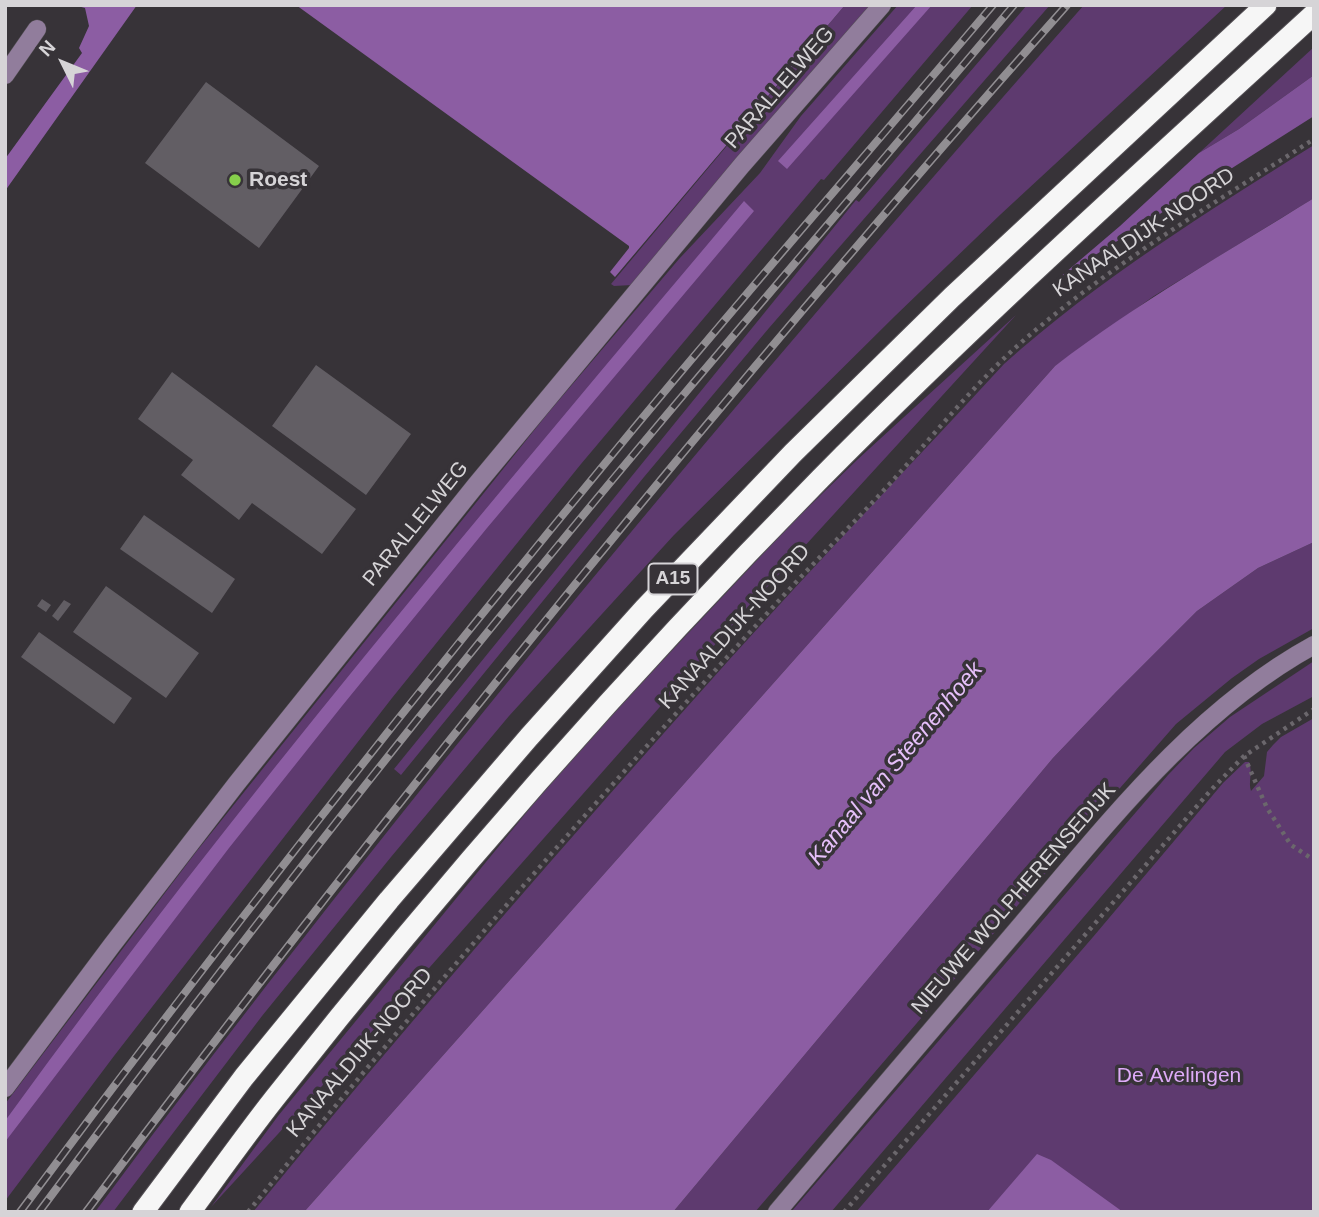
<!DOCTYPE html>
<html>
<head>
<meta charset="utf-8">
<style>
  body { margin:0 }
  #map { position:relative; width:1319px; height:1217px; overflow:hidden; background:#373338; font-family:Helvetica,sans-serif }
  canvas { display:block }
  .frame { position:absolute; inset:0; border:7px solid #d6d4d7; pointer-events:none }
  .north { position:absolute; left:28px; top:28px; width:70px; height:70px; -webkit-text-stroke:5px #373338; paint-order:stroke; rotate:313deg; font-size:19px; font-weight:700; line-height:28px; text-align:center; color:#d6d4d7 }
  .north::after { content:''; display:block; margin:auto; width:24px; height:32px; background:#d6d4d7; clip-path:polygon(50% 0,100% 100%,50% 72%,0 100%) }
</style>
</head>
<body>
<div id="map">
<canvas width="1319" height="1217"></canvas>
<div class="frame"></div>
<div class="north">N</div>
</div>
<script>
const context = document.querySelector('canvas').getContext('2d');
context.lineJoin = 'round';
function fill(path, color) { context.fillStyle = color; context.fill(path, 'evenodd'); }
function trace(path, color, width, dash) { context.strokeStyle = color; context.lineWidth = width; context.lineCap = dash ? 'butt' : 'round'; context.setLineDash(dash || []); context.stroke(path); }
function write(font, color, halo, rows, align = 'center') {
  context.font = font + ' Helvetica,sans-serif'; context.lineWidth = 7; context.setLineDash([]); context.textBaseline = 'middle'; context.strokeStyle = halo; context.fillStyle = color; for (const [text, x, y, turn = 0] of rows) {
    context.save(); context.translate(x, y); context.rotate((+turn || 0) * Math.PI / 180); context.textAlign = isNaN(turn) ? turn : align; if (halo) context.strokeText(text, 0, 0); context.fillText(text, 0, 0); context.restore();
  }
}
fill(new Path2D(`
  M845,5h26l-239,280 -18,1 -3,-2z
  M898,5h75l-149,175 -3,-1 -240,285 -189,234 -278,358 -109,145v-97l191,-252 352,-439 131,-154 81,-86 41,-57z
  M1027,5h23l-281,323 -125,149 -243,298 -7,-6 462,-569 3,2z
  M1084,5h143l-226,209 -106,102 -221,219 -165,181 -118,141 -129,159 -149,196h-18c310,-418 644,-817 989,-1207z
  M1314,47v28l-75,54 -40,24z
  M1314,145v53l-160,98 -99,70 -751,846h-51c154,-188 314,-371 476,-552 90,-100 184,-197 275,-296 95,-85 203,-152 310,-219z
  M1016,315l-289,316 -328,371 -188,205 67,-91 271,-331 50,-57 193,-205 66,-64z
  M1314,542v86l-55,31 -27,19 -56,46 -146,167 -275,321h-82l380,-454 63,-66 81,-81 61,-43z
  M1314,661v35l-52,28 -37,28 -394,460h-40l377,-437 26,-27 36,-31z
  M1314,718v494h-458l237,-275 130,-154 22,-21h4c4,10 -1,20 2,29l13,-15 3,-24 6,-7 8,-8z`), '#5e3a6f');
fill(new Path2D(`
  M1314,75v41l-255,162 61,-52 79,-73 40,-24z`), '#815399');
fill(new Path2D(`
  M74,5h63l-132,186v-32l77,-106 -3,-5 10,-22 -4,-18z
  M296,5h549l-230,272 -5,-5 19,-24v-2z
  M917,5h15l-145,164 -9,-8z
  M1314,198v344l-56,26 -61,43 -81,81 -63,66 -380,454h-369l751,-846c82,-63 172,-114 259,-168z
  M744,201l10,10 -267,317 -145,178 -113,142 -224,294v-21c231,-319 486,-619 739,-920z
  M1037,1154l14,6 72,52h-136z`), '#8c5da3');
fill(new Path2D(`
  M206,82l113,84 -60,82 -114,-85z
  M316,365l95,69 -45,61 -94,-69z
  M172,372l184,137 -34,45 -70,-51 -13,17 -58,-45 12,-15 -55,-41z
  M144,515l91,64 -23,34 -92,-64z
  M106,586l93,67 -33,45 -93,-66z
  M42,599l9,6 -5,7 -9,-6z
  M64,600l7,4 -13,17 -6,-5z
  M39,632l93,66 -18,26 -93,-67z`), '#625e64');
const minor = new Path2D(`
  M5,75l32,-46
  M5,1088l107,-143 125,-162 239,-298 266,-320 140,-160
  M777,1212c81,-96 162,-191 244,-287 86,-101 174,-215 293,-280`);
const highway = new Path2D(`
  M143,1212l101,-135 145,-177 140,-163 115,-128 149,-156 159,-156 314,-292
  M190,1212c28,-38 55,-76 84,-113 170,-216 353,-424 546,-620 159,-161 327,-312 494,-465`);
trace(minor, '#545055', 19);
trace(highway, '#545055', 23);
trace(new Path2D(`
  M1244,756l23,52 24,37 23,15
  M248,1212c172,-211 352,-417 536,-617 37,-40 75,-77 111,-117 44,-49 85,-101 136,-144 87,-74 187,-133 283,-195
  M844,1212l367,-422 33,-34 70,-47`), '#6b676c', 4.5, [3.5, 5]);
trace(minor, '#917d9c', 18);
trace(highway, '#f6f6f6', 21);
const rail = new Path2D(`
  M20,1212c196,-265 400,-525 610,-779 119,-144 242,-285 363,-428
  M39,1212c154,-207 311,-411 473,-610 164,-202 334,-398 502,-597
  M86,1212c310,-415 637,-819 981,-1207`);
trace(rail, '#918e92', 8);
trace(rail, '#373338', 5, [16]);
for (const [x, y, r, color] of [
  [235,180,7,"#86cf4b"]
]) { const dot = new Path2D(); dot.arc(x, y, r, 0, 2 * Math.PI); context.fillStyle = color; context.fill(dot); trace(dot, '#373338', 2.5); }
for (const [x, y, w] of [
  [673,579,49]
]) { const box = new Path2D(); box.roundRect(x - w / 2, y - 15.5, w, 31, 5); context.fillStyle = '#373338'; context.fill(box); trace(box, '#d6d4d7', 2); }
write('bold 19px', '#d6d4d7', null, [
  ["A15",673,579]
]);
write('21px', '#d6d4d7', '#373338', [
  ["PARALLELWEG",780,88,-49],
  ["KANAALDIJK-NOORD",1144,233,-34],
  ["PARALLELWEG",416,524,-51],
  ["KANAALDIJK-NOORD",735,627,-48],
  ["NIEUWE WOLPHERENSEDIJK",1014,899,-49],
  ["KANAALDIJK-NOORD",360,1053,-50]
]);
write('bold 21px', '#d6d4d7', '#373338', [
  ["Roest",249,180]
], 'left');
write('21px', '#deabf8', '#373338', [
  ["De Avelingen",1179,1076]
]);
write('italic 23px', '#e5bff9', '#373338', [
  ["Kanaal van Steenenhoek",896,764,-50]
]);
</script>
</body>
</html>
